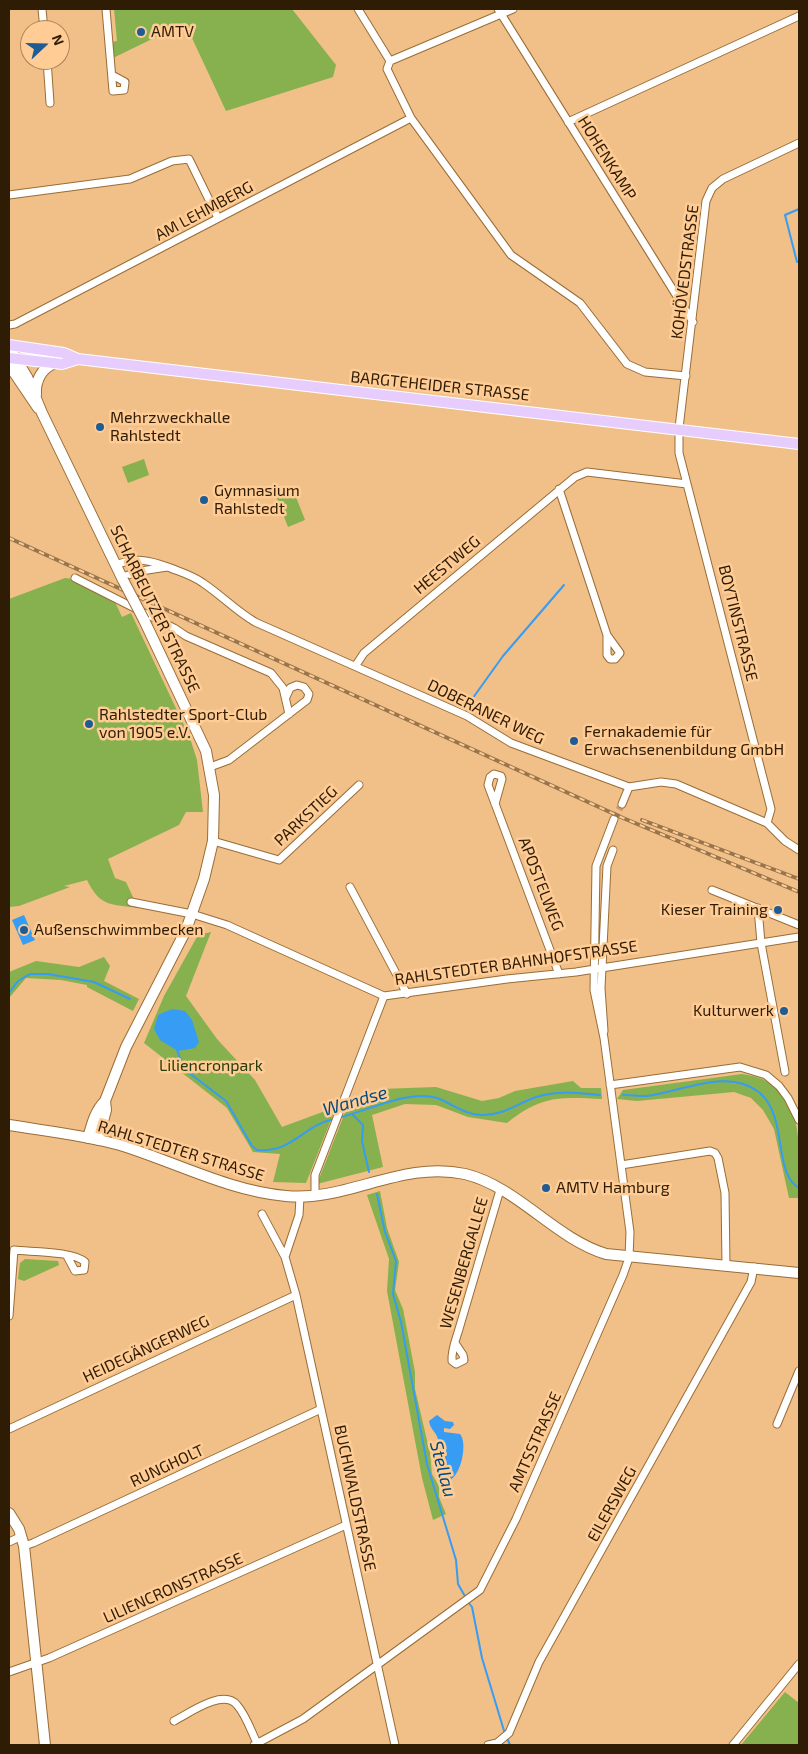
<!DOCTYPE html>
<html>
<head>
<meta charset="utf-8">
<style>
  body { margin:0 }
  #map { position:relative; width:808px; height:1754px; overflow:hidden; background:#f1bf88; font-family:"Exo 2",sans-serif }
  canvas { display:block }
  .frame { position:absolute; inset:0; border:10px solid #2f1c05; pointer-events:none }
  .north { position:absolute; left:20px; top:20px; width:50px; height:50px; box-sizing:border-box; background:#fecc94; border:1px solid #ab865b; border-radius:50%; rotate:69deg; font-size:14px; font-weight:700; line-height:20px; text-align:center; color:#2f1c05 }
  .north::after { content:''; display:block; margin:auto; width:18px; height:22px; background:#1e5c93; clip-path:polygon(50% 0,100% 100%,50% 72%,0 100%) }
</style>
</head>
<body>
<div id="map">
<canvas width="808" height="1754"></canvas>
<div class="frame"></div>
<div class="north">N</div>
</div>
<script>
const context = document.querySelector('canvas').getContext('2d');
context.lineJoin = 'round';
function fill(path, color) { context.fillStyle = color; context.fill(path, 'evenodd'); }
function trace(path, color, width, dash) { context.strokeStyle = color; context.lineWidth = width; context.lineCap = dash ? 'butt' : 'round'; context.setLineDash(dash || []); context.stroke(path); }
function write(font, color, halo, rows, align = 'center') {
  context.font = font + ' "Exo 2",sans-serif'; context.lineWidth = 5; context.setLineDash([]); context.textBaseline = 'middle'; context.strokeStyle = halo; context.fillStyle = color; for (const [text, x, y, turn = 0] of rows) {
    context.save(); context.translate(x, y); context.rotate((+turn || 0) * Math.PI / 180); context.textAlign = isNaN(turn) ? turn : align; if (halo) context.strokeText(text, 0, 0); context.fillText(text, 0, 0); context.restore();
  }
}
fill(new Path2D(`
  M114,9h178l44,56 -3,12 -107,34 -41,-88 -72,35 -2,-16 6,-1z
  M144,459l5,16 -21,8 -6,-16z
  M292,487l13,33 -17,7 -13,-34z
  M65,578l8,1 42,23 7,15 9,-4 59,125 7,22 6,52h-17l-7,13 -71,34 7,19 11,4 12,26c-27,-4 -38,-1 -51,-28l-23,6 6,1 -51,19 -10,1v-308z
  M211,932l-25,64 31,43 38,41 27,47 54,-20 -30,76 -33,-1 7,-28 -27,-2 -26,-44 -83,-65 20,-47 34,-61z
  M104,957l6,9 -6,15 35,18 -6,12 -46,-24v-2l-26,-5 -35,-2 -17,20v-26l27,-11 43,6z
  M742,1074c66,8 57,75 57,124h-10l-15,-69 -11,-19 -12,-12 -17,-6 -97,9 -20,-2 6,-9z
  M573,1081l8,7h20l1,11c-42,-2 -60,-4 -95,24l-39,-6 -32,-12 -31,-1 -33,11 11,52 -66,17 32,-82 31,-13 56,-2 46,14 17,-3 16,-7z
  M380,1191l7,37 12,34 -4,28 8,19 12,63v17l15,64 2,21 7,12v11l7,17 -13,6 -11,-42 -35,-187 2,-32 -22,-64z
  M25,1259l33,2 1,4 -35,16 -6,-2 2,-16z
  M785,1692l14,11v42h-58z`), '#86b14e');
fill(new Path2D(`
  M24,915l11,25 -12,5 -11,-25z
  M172,1009l13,2 7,9 7,22 -4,6 -17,3 -18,-11 -6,-11 4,-14z
  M437,1415l8,6 8,1 1,3 -4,4 -6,-1v4l16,2c8,9 1,43 -12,47l-8,-4c-3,-13 1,-26 -2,-38 -2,-7 -8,-10 -9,-18z`), '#369cf4');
trace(new Path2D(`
  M797,262l-12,-47 14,-6
  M470,702l33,-46 61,-71
  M9,993l9,-12 12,-7h18l46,8 36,17
  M177,1050l7,19 42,32 26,45 5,4c36,3 45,-24 77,-31
  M623,1095c7,0 16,1 23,1 36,-4 83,-30 115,-2 27,25 12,79 38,94
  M353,1115l10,10 -1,16 7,31
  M341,1117c27,-6 68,-28 96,-19 14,5 30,18 46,17 20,0 34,-11 53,-18 22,-7 41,-4 64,-2
  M377,1194l8,38 11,29 -3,33 8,28 26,142 29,96 2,24 8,14
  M468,1602l4,5 10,51 23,76
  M507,1738l3,7`), '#369cf4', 2);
trace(new Path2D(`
  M614,819l8,-15`), '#ca9e6e', 7, [7, 3.5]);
const street = new Path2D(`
  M42,9l2,21
  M106,9l7,82 11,-1 1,-8 -13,-7
  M358,9l32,52
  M498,9l195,313
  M47,60l3,43
  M390,61l-3,8 24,49 100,137 69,48 47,61 18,8 41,4
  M390,61l123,-52
  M568,122l231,-106
  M9,195l121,-16 42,-18 17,-2 29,59
  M9,325l6,-1 396,-206
  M559,489l48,146v20l3,4h5l5,-6 -13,-18
  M116,565c19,-8 33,-5 52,2 12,5 24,8 35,16 18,12 33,28 52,39l212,94 44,27 118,44 32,-5 15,2 91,39 18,18 14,9
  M122,577l19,-6 26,-4
  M75,578l99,50 12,8 85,37 12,15 6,26
  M356,665l8,-12 211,-176 12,-5 100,12
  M210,767l19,-7 78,-60 2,-6 -5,-7 -7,-2 -7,3 -4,9
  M495,804l7,-25 -1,-3 -7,-2 -4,3 -2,8 71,189
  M622,804l7,-17
  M767,823l4,-14 -92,-356v-25l27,-227 6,-13 11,-9 76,-36
  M213,841l66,19 80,-75
  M350,887l57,107
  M712,890l87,35
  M131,902l61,12 35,11 157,71 123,-17 69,-7 223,-35
  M758,908l3,35 24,129
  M604,1031l-3,-43 6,-122 6,-16
  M610,1085l130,-18 26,8 13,11 9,12 11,22
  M621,1165l89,-14 5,2 3,5 7,35 1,72
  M315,1195v-20l69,-179
  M300,1197l-1,18 -14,42 11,38 25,114 74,336
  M262,1214l23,43
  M9,1316l5,-66c17,2 60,1 71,12l-1,8 -9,1 -8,-15
  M455,1343l8,12 1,5 -8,4 -4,-3c-1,-10 4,-22 7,-32l41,-139
  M777,1424l22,-53
  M9,1429l287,-134
  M9,1542l13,-6
  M24,1546l9,-3 288,-134
  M9,1672l40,-14 297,-133
  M174,1721c14,-7 49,-33 63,-16 9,10 14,26 20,38
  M254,1745l49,-26 177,-129 36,-71 107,-244 6,-17 1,-26 -26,-194 -10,-48 2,-124 18,-47
  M488,1745l9,-2 12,-10 30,-71 212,-380 3,-15
  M733,1745l66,-81`);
const secondary = new Path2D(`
  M9,347l18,30 15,36 81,167
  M9,354l4,17 25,37
  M36,395c-1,-15 6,-27 19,-32
  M9,1125c37,6 75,10 111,20 55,17 109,46 166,51 61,6 116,-36 179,-22 53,13 89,64 141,80l193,19
  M88,1138c4,-14 7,-27 17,-37l21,-54 60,-117 18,-51 9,-38 1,-46 -8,-44 -62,-131
  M98,1140l8,-30 -1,-9
  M9,1513l10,16 5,17 21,199`);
const primary = new Path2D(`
  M9,345l55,8 14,6 721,85
  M9,358l53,6 16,-5`);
trace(street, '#9a6d36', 9);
trace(secondary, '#9a6d36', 12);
trace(primary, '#fff', 12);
trace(street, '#fff', 7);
trace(secondary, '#fff', 10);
trace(primary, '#e7cdfd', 10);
const rail = new Path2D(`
  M9,538l614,280 176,74
  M642,820l157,59`);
trace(rail, '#99754c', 4);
trace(rail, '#fecc94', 2, [5.5]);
const secondaryBridge = new Path2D(`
  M123,580l21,40`);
trace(secondaryBridge, '#9a6d36', 12, []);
trace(secondaryBridge, '#fff', 10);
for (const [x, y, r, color] of [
  [141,32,5,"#1e5c93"],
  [100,427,5,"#1e5c93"],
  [204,500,5,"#1e5c93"],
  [89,724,5,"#1e5c93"],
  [574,741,5,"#1e5c93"],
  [778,910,5,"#1e5c93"],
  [24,930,5,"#1e5c93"],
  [784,1011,5,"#1e5c93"],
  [546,1188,5,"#1e5c93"]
]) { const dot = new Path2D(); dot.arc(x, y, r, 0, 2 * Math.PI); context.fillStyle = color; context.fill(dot); trace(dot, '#fecc94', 2); }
write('16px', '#2f1c05', '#fecc94', [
  ["AMTV",151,32],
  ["Mehrzweckhalle",110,418],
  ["Rahlstedt",110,436],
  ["Gymnasium",214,491],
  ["Rahlstedt",214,509],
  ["Rahlstedter Sport-Club",99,715],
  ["von 1905 e.V.",99,733],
  ["Fernakademie für",584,732],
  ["Erwachsenenbildung GmbH",584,750],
  ["Kieser Training",768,910,"right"],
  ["Außenschwimmbecken",34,930],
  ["Kulturwerk",774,1011,"right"],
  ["AMTV Hamburg",556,1188]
], 'left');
write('16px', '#2f1c05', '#fecc94', [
  ["HOHENKAMP",607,158,58],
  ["AM LEHMBERG",204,211,-28],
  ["KOHÖVEDSTRASSE",685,272,-83],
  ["BARGTEHEIDER STRASSE",440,386,6],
  ["HEESTWEG",447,565,-40],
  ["SCHARBEUTZER STRASSE",155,609,64],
  ["BOYTINSTRASSE",738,623,76],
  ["DOBERANER WEG",486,712,26],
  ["PARKSTIEG",306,816,-43],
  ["APOSTELWEG",541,884,69],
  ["RAHLSTEDTER BAHNHOFSTRASSE",516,963,-8],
  ["RAHLSTEDTER STRASSE",181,1151,17],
  ["WESENBERGALLEE",464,1263,-74],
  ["HEIDEGÄNGERWEG",146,1349,-25],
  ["AMTSSTRASSE",535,1442,-66],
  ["RUNGHOLT",167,1466,-25],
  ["BUCHWALDSTRASSE",355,1498,78],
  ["EILERSWEG",612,1504,-61],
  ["LILIENCRONSTRASSE",173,1588,-24]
]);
write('16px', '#283b0a', '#fecc94', [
  ["Liliencronpark",211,1066]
]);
write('italic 18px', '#004b83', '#fecc94', [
  ["Wandse",355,1101,-16],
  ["Stellau",443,1469,75]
]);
</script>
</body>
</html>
